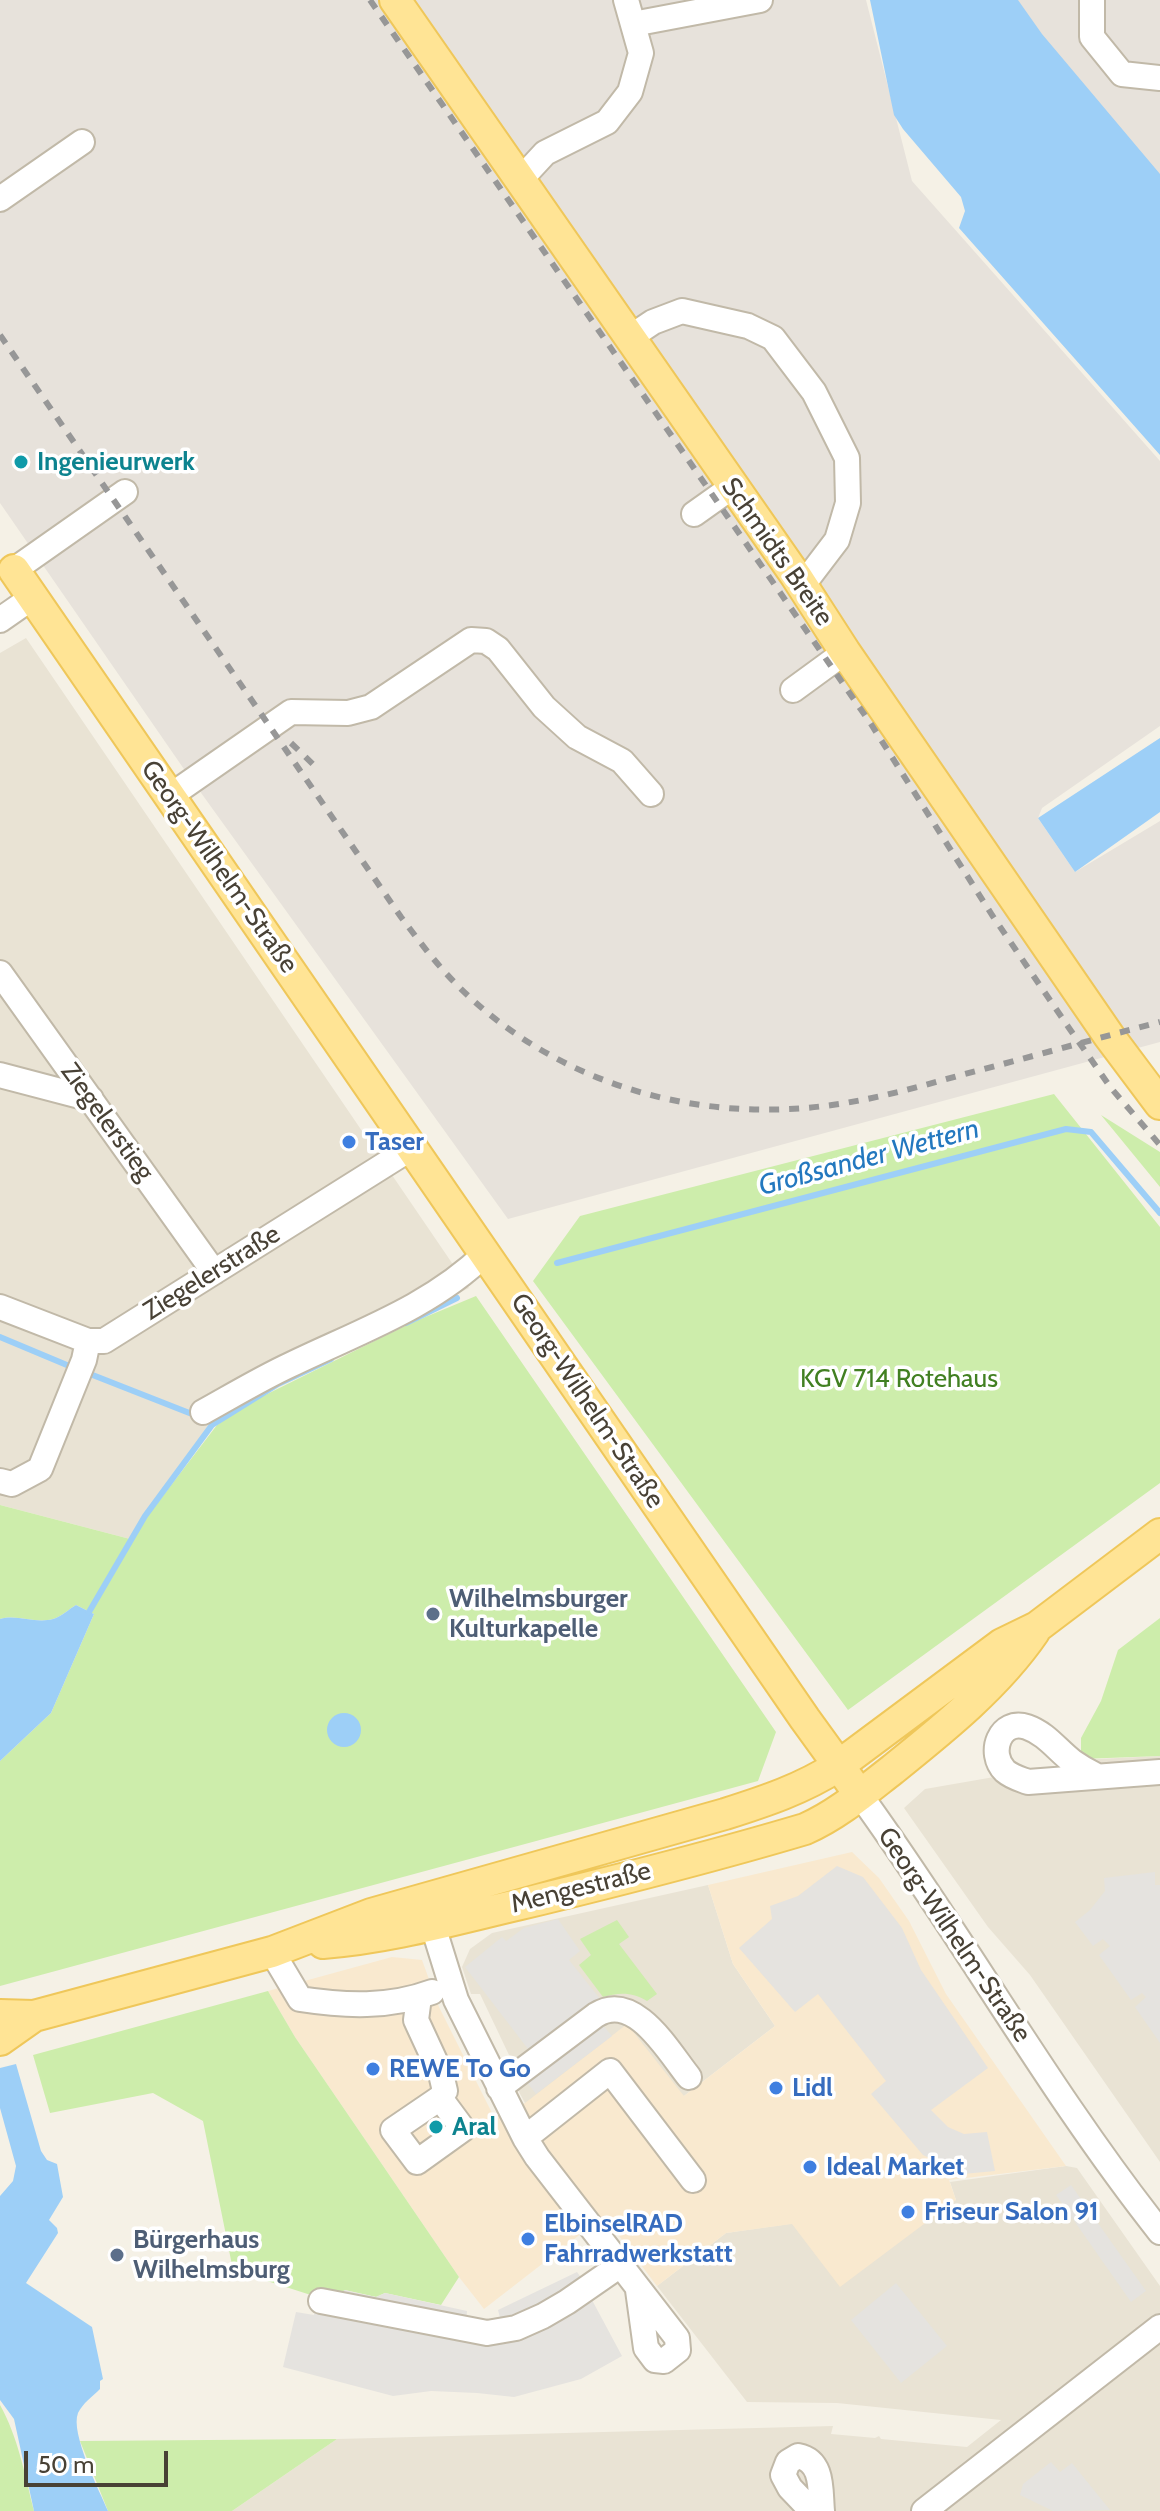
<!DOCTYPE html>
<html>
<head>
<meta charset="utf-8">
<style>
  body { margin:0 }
  #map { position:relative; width:1160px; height:2511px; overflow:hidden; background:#f5f1e6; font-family:Cabin,sans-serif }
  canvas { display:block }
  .scale { position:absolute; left:24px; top:2451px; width:144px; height:36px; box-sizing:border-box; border:4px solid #484135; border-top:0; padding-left:10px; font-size:24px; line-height:28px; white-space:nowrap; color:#484135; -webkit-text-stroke:6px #fff; paint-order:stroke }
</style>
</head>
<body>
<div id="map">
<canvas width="1160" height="2511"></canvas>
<div class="scale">50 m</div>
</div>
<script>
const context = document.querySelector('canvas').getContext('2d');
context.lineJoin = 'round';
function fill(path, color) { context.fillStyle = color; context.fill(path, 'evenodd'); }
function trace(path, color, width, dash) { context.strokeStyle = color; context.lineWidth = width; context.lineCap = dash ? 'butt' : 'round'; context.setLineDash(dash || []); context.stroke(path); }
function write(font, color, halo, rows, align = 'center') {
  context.font = font + ' Cabin,sans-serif'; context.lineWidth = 7; context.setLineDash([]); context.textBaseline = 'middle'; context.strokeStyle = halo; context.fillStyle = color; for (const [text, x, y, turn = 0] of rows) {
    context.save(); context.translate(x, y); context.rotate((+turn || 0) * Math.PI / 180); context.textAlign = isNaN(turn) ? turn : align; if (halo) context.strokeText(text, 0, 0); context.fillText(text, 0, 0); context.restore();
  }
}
fill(new Path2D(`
  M26,638l443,650 -217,108 -43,29 -63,86 -16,28 -130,-34v-852z
  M1160,1756v406l-130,-187 -42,-48 -84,-119 21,-19 173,-30z
  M708,1885l25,79 42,62 -91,70 -159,7 -20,-37 4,-11 -29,-61h-9l-9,-27 8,-18 22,-16z
  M1066,2166l11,2 83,118v225h-928l105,-72 496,-13 -2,8 44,4 4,-2 2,3 86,8 34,-27 -164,-17 -90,-1 -90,-116 69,-53 230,-33 -6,-18z`), '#e9e3d4');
fill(new Path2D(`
  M852,1852l27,26 30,43 37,73 120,172 -117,14 7,20 -116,87 -48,-63 -66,9 -69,53 -53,-70 -120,93 -25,-32 -164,-240 -27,-46 124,-34 30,3 17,47 54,108 32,-12 102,-79 57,72 91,-70 -42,-62 -25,-79z`), '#f9e9cf');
fill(new Path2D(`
  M0,0h866l46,181 248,280v265l-118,82 -4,10 37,54 85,-51v221l-652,177 -322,-447 -186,-269z
  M990,0h170v201z`), '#e7e2db');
fill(new Path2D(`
  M1054,1094l106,133v256l-312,227 -315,-429 47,-65z
  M1101,1115l59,37v35z
  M476,1296l300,436 -18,49 -758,205v-225l51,-48 43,-99 -18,-9c-7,4 -15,12 -23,14 -18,5 -35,-5 -53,0v-114l130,34 87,-114 36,-24 158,-78z
  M1160,1618v138l-79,3v-21l20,-37 17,-51z
  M617,1920l12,17 -10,7 38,50 -10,7c-14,-9 -28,-9 -44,-4l-24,-32 12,-10 -11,-16z
  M268,1991l27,46 164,240 -18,28 -56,-12 -9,4 -31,-7 -4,11 -24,-4 -84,-27 -30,-149 -50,-28 -103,20 -17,-58z
  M0,2405c18,32 25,70 34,106h-34z
  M337,2439l-105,72h-124l-28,-70z`), '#cdedab');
fill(new Path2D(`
  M837,1866l26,11 39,51 19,42 67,98 -57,42 17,17 16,7 23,-2 8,39 -32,3 -40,-19 -52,-61 15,-13 -68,-87 -23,18 -56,-64 33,-29 -2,-13 28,-10z
  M1155,1872v13h5v158l-25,-36 11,-10 -4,-4 -11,7 -32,-45 11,-9 -7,-7 -10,7 -18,-24 15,-12 15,-19 -1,-13z
  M558,1919l22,32 -11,9 32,40v23l11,13 -76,58 -10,-13 15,-36v-5l-13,9 -63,-82 37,-30 4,4 18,-13z
  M1071,2185l75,106 -15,11 -75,-107z
  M577,2272l8,11 27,2 -20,15 30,56 -41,23 -67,18 -37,-4 -46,-2 -38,5 -110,-29 13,-55 18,3 3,-18 23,4 4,-11 32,7 9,-4 82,18 -1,13 36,1 -4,-15z
  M896,2283l51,63 -46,37 -50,-63z
  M1051,2462l9,10 12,-9 38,47 -57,1 -33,-16 3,-11z`), '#e5e3df');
fill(new Path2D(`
  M870,0h148l24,34 118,140v281l-201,-227 6,-17 -4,-14 -58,-68 -9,-14z
  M1160,738v74l-85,60 -37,-54z
  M76,1605l18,9 -43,99 -51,48v-142c18,-5 35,5 53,0 8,-2 16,-10 23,-14z
  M327 1730a17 17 0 1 1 34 0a17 17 0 1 1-34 0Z
  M16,2064l25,87 6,9 10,4 6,33 -14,23 8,8 1,5 -32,50 66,44 11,52 -3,2v8c-8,8 -17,14 -22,24 -8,20 21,77 30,98h-74l-20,-92 -14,-19v-204l13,-15 3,-15 -16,-58v-40z`), '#9dcff7');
trace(new Path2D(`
  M557,1263l509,-134 25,3 69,81
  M406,1323l51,-25
  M0,1337l74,31
  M85,1372l112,44
  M89,1612l56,-96 67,-91 66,-41 53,-25`), '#9dcff7', 6);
const minor = new Path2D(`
  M1092,0v37l30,37 38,4
  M633,24l127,-24
  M520,180l25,-27 62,-31 23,-30 11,-39 -15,-53
  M0,199l82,-57
  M629,338l24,-16 29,-11 66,15 25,12 41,54 33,66 1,45 -11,37 -35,46
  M694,514l38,-27
  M14,570l111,-78
  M0,620l33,-23
  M793,690l52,-38
  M170,796l121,-84 57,1 23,-6 100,-67 15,1 12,8 46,58 33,30 45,24 29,33
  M0,973l214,299
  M0,1075l91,24
  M0,1307l88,34h16l309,-194
  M203,1412c29,-16 57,-33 87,-47 68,-33 141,-58 196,-112
  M0,1481l12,3 28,-15 44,-109 4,-19
  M1095,1775c-8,-4 -15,-8 -22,-13 -16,-12 -26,-28 -46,-35 -27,-9 -40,26 -22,44 7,6 15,8 23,11l132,-10
  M860,1795c104,143 190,298 300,437
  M428,1910l28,90 69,138 12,19 140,181 1,12 -14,11 -9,-1 -9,-12 -8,-58
  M272,1952l28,47c45,7 89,9 132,-7
  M419,1997l-3,23 25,54 4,17 -5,7 -47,32 24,32 46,-33 -23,-31
  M499,2088l97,-73c39,-24 72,36 93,62
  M525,2138l85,-67 83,109
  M321,2301l166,32 29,-5 27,-12 24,-14 52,-36
  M812,2511l-22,-23 -7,-13 5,-13 10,-6c26,5 22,35 24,55
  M924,2511l236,-184`);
const major = new Path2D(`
  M395,0l401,576 49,76 264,384 51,68
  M14,570l791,1149 55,76
  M323,1943c67,-5 133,-24 198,-39 95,-23 190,-47 284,-75 32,-14 60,-38 87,-59 51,-41 105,-84 142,-138
  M0,2015l34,1 238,-64 99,-38 354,-100c41,-13 77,-25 113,-48l164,-122 35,-17 123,-93
  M0,2040l34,-24`);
trace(minor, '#c1b9a8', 28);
trace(major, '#efc75a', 34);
trace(minor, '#fff', 24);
trace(major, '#ffe495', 30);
trace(new Path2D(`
  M370,0l501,724 121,191 77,113 42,60 49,57
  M0,335l401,582c18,24 36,48 58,70 98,97 237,137 373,118 44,-6 86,-18 129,-30 66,-17 133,-36 199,-53
  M291,743l28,27`), '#979797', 6, [10, 10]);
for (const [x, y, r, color] of [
  [21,462,8,"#0f9aa8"],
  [349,1142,8,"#3f7fe0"],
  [433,1614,8,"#5c6f8a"],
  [373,2069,8,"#3f7fe0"],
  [776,2088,8,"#3f7fe0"],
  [436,2127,8,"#0f9aa8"],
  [810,2167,8,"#3f7fe0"],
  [908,2212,8,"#3f7fe0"],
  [528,2239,8,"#3f7fe0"],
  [117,2255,8,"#5c6f8a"]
]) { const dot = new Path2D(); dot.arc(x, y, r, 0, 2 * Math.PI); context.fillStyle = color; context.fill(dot); trace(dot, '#fff', 3); }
write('bold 26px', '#0d838f', '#fff', [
  ["Ingenieurwerk",37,462],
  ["Aral",452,2127]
], 'left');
write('26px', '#484135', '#fff', [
  ["Schmidts Breite",777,552,55],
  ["Georg-Wilhelm-Straße",219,867,55],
  ["Ziegelerstieg",107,1122,54],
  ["Ziegelerstraße",212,1273,-32],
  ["Georg-Wilhelm-Straße",587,1401,56],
  ["Mengestraße",581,1888,-14],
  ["Georg-Wilhelm-Straße",954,1935,56]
]);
write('bold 26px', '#366cbe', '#fff', [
  ["Taser",365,1142],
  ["REWE To Go",389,2069],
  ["Lidl",792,2088],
  ["Ideal Market",826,2167],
  ["Friseur Salon 91",924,2212],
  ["ElbinselRAD",544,2224],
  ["Fahrradwerkstatt",544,2254]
], 'left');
write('26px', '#428022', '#fff', [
  ["KGV 714 Rotehaus",899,1379]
]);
write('bold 26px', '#4e5e75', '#fff', [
  ["Wilhelmsburger",449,1599],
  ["Kulturkapelle",449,1629],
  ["Bürgerhaus",133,2240],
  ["Wilhelmsburg",133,2270]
], 'left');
write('italic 28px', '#2378bf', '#fff', [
  ["Großsander Wettern",869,1158,-15]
]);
</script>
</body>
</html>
